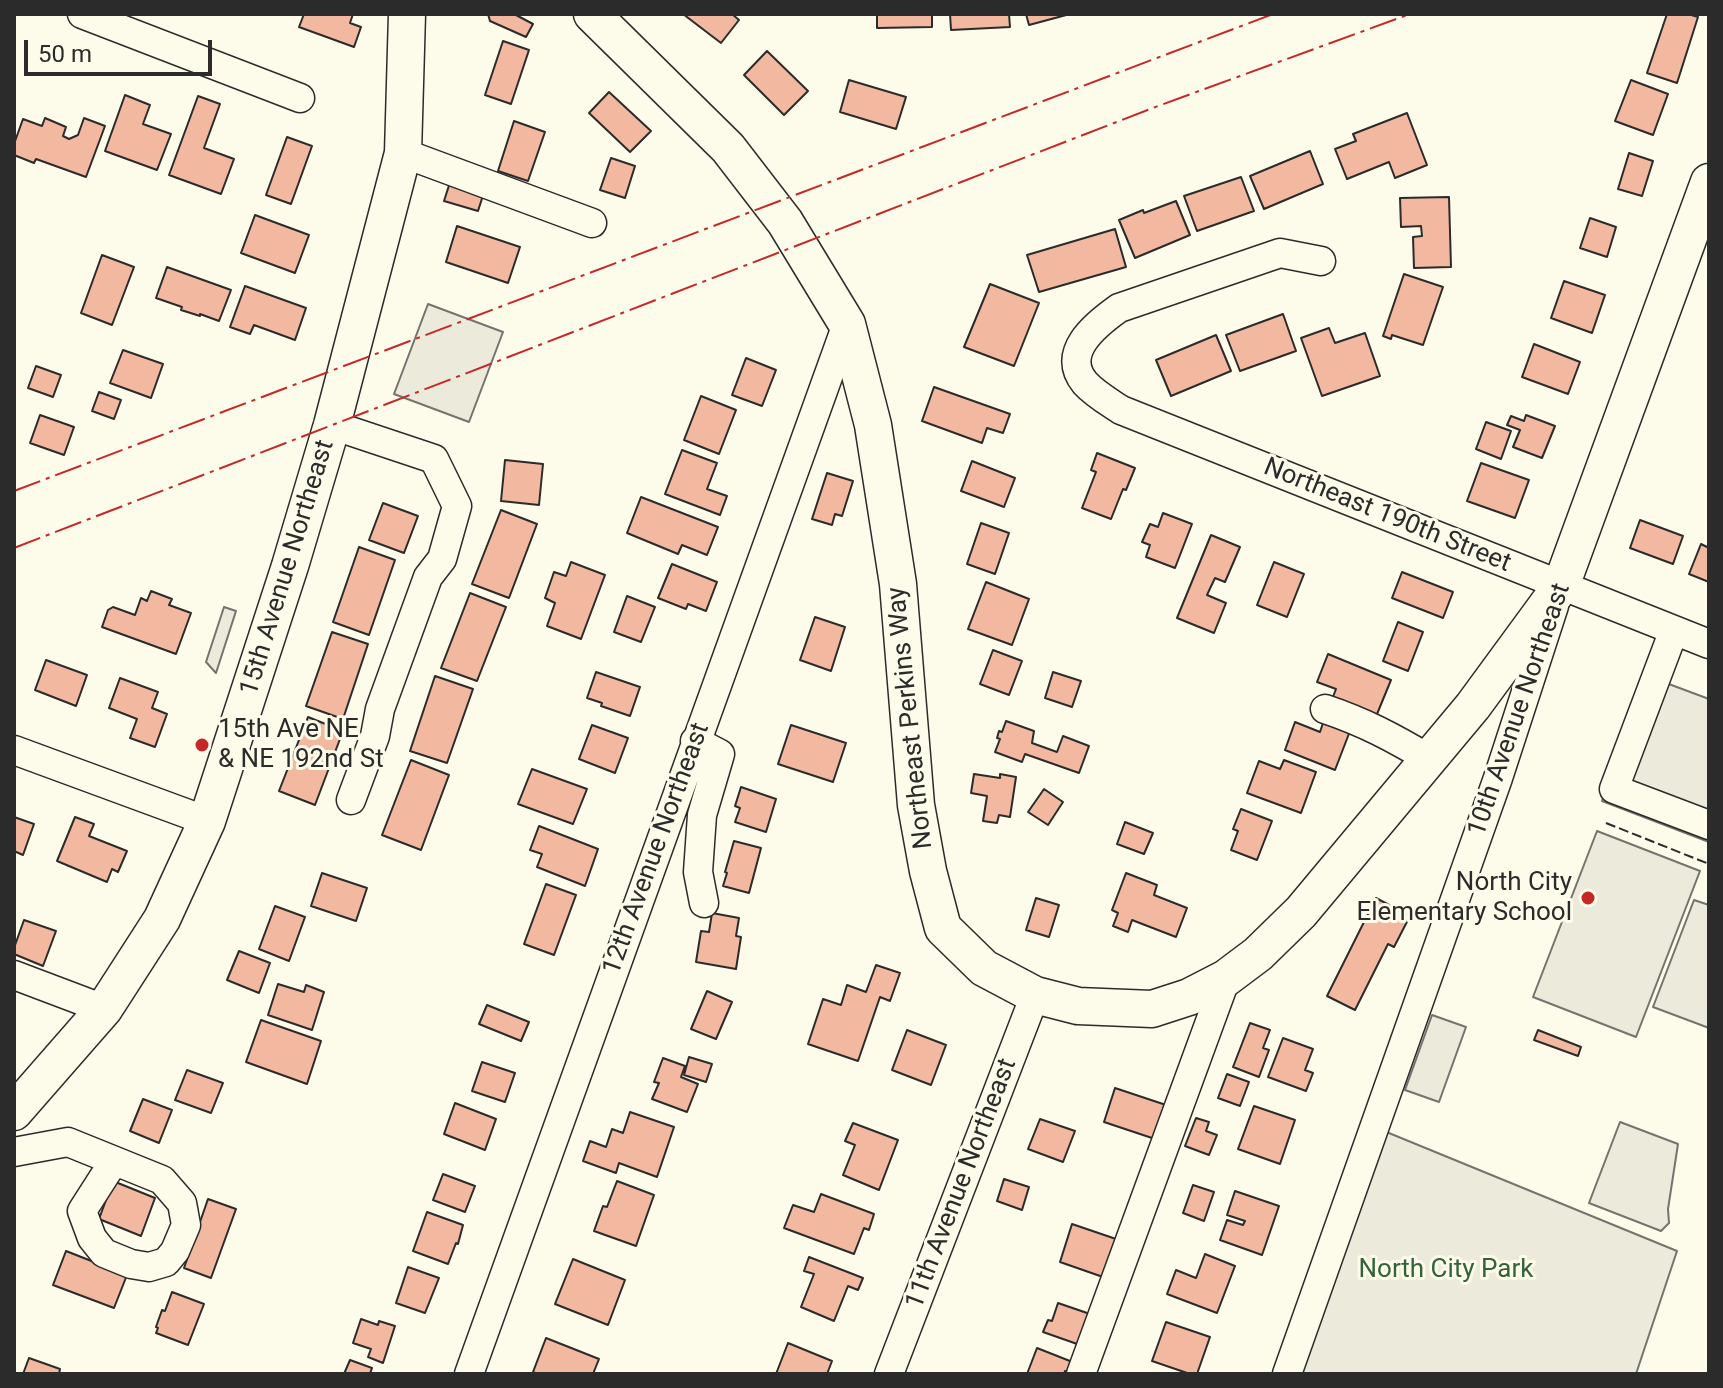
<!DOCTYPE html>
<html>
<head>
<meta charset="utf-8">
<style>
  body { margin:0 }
  #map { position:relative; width:1723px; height:1388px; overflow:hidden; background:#fdfbea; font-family:Roboto,sans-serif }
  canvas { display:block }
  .frame { position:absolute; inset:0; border:16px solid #2b2b2b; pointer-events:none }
  .scale { position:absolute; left:24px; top:40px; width:188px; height:36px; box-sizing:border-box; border:4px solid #2b2b2b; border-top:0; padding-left:10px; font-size:24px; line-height:28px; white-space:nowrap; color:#2b2b2b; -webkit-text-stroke:6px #fdfbea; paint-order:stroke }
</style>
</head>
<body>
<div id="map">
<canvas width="1723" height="1388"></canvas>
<div class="frame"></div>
<div class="scale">50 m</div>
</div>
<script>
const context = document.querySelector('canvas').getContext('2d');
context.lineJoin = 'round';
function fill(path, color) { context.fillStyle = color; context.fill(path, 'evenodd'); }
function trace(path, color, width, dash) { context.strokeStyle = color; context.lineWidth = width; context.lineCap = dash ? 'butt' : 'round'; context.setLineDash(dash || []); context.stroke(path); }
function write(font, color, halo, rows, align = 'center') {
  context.font = font + ' Roboto,sans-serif'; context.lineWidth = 6; context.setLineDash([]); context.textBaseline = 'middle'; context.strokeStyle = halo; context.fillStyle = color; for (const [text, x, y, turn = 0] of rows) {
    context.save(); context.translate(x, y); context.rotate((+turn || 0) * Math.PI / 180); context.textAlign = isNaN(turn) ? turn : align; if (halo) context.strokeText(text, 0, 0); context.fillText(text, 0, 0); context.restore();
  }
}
const green = new Path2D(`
  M1694,900l15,5v123l-56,-21z
  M1620,1122l58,22 -10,65 1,14 -8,8 -72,-28z
  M1384,1131l293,120 -41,123h-339z`);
fill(green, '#ecebdb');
trace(green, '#74746e', 2);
const parking = new Path2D(`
  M428,304l75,28 -34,90 -75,-28z
  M224,607l12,4 -20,62 -10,-11z
  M1650,677l59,22v143l-107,-41z
  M1597,831l103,40 -64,166 -103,-40z
  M1432,1015l34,12 -27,75 -34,-12z`);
fill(parking, '#eceadb');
trace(parking, '#74746e', 2);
const building = new Path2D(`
  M304,14h49l-3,9 11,4 -7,20 -55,-20z
  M488,14h29l-1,1 17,9 -7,13 -36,-16z
  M683,14h49l7,6 -18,23z
  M877,14h55v13l-55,1z
  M950,14h59l1,13 -59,3z
  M1026,14h44l-41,11z
  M1667,14h21l10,3 -21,66 -30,-10z
  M503,41l26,9 -18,54 -26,-9z
  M767,51l41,40 -24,24 -40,-40z
  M849,80l57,17 -10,32 -56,-17z
  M1631,80l37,14 -15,41 -38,-14z
  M609,92l42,39 -21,21 -41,-39z
  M125,95l25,10 -7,19 28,10 -14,36 -52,-19z
  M198,96l22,8 -16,44 30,11 -13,35 -52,-19z
  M1407,113l20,52 -32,13 -6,-16 -42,17 -12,-30 21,-8 -3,-7z
  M45,118l21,9 -3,9 6,3 9,-4 6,-17 21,8 -19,51 -50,-18 -2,4 -20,-8v-11l9,-25 19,7z
  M514,121l31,11 -17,49 -30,-10z
  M287,137l25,9 -21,58 -25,-9z
  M1310,151l13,33 -59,25 -14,-33z
  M1629,153l24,8 -11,35 -24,-7z
  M611,158l24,8 -10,32 -25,-8z
  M452,176l34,10 -8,25 -34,-10z
  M1241,177l13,34 -57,20 -13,-35z
  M1449,197l2,70 -37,1 -1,-31 9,-1 -1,-10 -20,1 -1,-29z
  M1176,201l14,34 -55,23 -16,-38 24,-10 1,3z
  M255,215l54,20 -14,38 -54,-20z
  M1590,218l26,9 -9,30 -27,-9z
  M457,226l63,21 -12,36 -62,-21z
  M1115,229l11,38 -87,25 -12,-37z
  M102,255l32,12 -22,58 -31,-12z
  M167,267l64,23 -12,31 -19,-7v2l-19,-6 1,-3 -26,-9z
  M1404,274l39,13 -20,58 -31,-10 -1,4 -8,-3z
  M1564,281l41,14 -13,38 -41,-15z
  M990,284l49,19 -25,63 -50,-19z
  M245,286l61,22 -11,32 -41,-15 -4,9 -20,-7z
  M1283,314l13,37 -56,20 -14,-36z
  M1329,328l6,15 30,-10 15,43 -58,20 -21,-58z
  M1216,335l15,36 -60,25 -15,-36z
  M1534,344l46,18 -12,32 -46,-17z
  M123,350l40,14 -12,34 -41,-15z
  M746,358l30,12 -14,36 -30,-11z
  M36,366l25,9 -8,22 -25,-9z
  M934,387l76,27 -7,19 -16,-5 -5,15 -60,-22z
  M99,392l22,8 -7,19 -22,-8z
  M701,396l35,14 -17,44 -35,-14z
  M40,415l34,12 -10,28 -34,-12z
  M1526,415l29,11 -13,32 -29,-11 7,-17 -13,-5 4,-9 13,5z
  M1486,422l25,9 -10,28 -25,-10z
  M682,450l35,13 -10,26 20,7 -7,19 -55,-21z
  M1097,453l38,15 -9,22 -3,-1 -12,30 -29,-11 14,-36 -5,-2z
  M505,460l38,4 -4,41 -38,-4z
  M972,461l43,17 -11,29 -43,-16z
  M1481,463l48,17 -14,38 -48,-17z
  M827,473l26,8 -11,35 -7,-2 -3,11 -20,-6z
  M641,497l77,30 -11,28 -25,-10 -4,9 -51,-21z
  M383,503l35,13 -14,37 -35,-13z
  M501,510l36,14 -28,74 -37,-14z
  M1163,513l29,11 -17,44 -29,-11 4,-12 -8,-3 8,-18 8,3z
  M1640,520l43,16 -10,28 -43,-16z
  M981,523l28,10 -14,41 -28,-10z
  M1211,535l29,12 -15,35 -10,-4 -8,17 19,8 -12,30 -37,-15z
  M1701,544l8,4v34l-20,-8z
  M359,547l36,13 -26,75 -36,-13z
  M571,562l34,13 -24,64 -34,-13 8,-23 -10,-5 9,-26 12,4z
  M1274,562l30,12 -17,43 -30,-12z
  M672,564l45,18 -11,29 -18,-7 -2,5 -28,-11z
  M1402,572l51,20 -10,26 -51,-20z
  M986,582l43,17 -17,46 -44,-16z
  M151,591l21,8 -3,6 22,8 -15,41 -74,-27 6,-17 5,-3 22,8 6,-17 6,3z
  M470,593l36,14 -29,74 -36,-13z
  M627,596l28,11 -14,35 -27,-10z
  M815,617l30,10 -14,44 -31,-11z
  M1398,622l25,10 -15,39 -25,-10z
  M332,632l36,12 -25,75 -37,-13z
  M993,650l29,11 -13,34 -29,-11z
  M1328,654l63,26 -16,39 -44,-17 5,-13 -19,-7z
  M46,660l41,15 -11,31 -41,-16z
  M596,672l44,15 -10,29 -29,-10 1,-3 -15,-5z
  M1053,672l28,9 -9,26 -27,-9z
  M435,676l38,13 -26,74 -37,-12z
  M120,678l38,14 -6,16 15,6 -12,33 -25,-9 7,-19 -28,-11z
  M308,717l35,14 -28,74 -36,-14z
  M1324,720l26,11 -15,39 -50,-20 10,-28 25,10z
  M1006,721l28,10 -2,12 25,9 6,-16 26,10 -10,27 -54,-19 -3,8 -27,-10 5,-13 -3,-1 2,-7 3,1z
  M592,725l36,13 -13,35 -36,-14z
  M791,725l55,18 -13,39 -55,-18z
  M411,760l38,15 -28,75 -39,-15z
  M1284,760l32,12 -15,41 -54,-20 12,-32 21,8z
  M532,769l55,20 -14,35 -55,-20z
  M974,774l26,4v-4l16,3 -6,40 -11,-2 -2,8 -14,-2 4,-25 -16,-3z
  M741,787l35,12 -10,33 -31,-10 5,-14 -5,-2z
  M1044,789l19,13 -15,23 -20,-13z
  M1241,809l31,12 -15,39 -26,-10 7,-19 -5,-2z
  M14,817l20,7 -11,31 -9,-4z
  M75,817l19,7 -5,12 38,15 -9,21 -6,-3 -5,13 -50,-21z
  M1125,822l28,11 -9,21 -27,-10z
  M539,826l59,23 -13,37 -48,-19 5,-13 -12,-4z
  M734,841l27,7 -12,45 -26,-7 4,-13 -2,-1z
  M322,873l45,15 -11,33 -45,-15z
  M1126,873l31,12 -3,10 33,13 -11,29 -44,-17 -4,12 -15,-6 5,-13 -6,-3z
  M546,884l30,11 -22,60 -30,-11z
  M1036,898l23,7 -10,32 -23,-7z
  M1376,898l34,18 -16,31 -6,-3 -33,66 -28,-14z
  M275,906l30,11 -16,44 -30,-12z
  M712,913l27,5 -3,18 5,1 -5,32 -40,-7 5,-31 8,1z
  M24,920l32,11 -13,35 -29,-12v-6z
  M239,951l31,12 -11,30 -32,-13z
  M876,965l24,8 -10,28 -10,-4 -22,64 -50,-17 15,-45 18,6 6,-20 19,7z
  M278,984l26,8 2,-7 18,7 -12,38 -44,-15z
  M707,991l25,11 -16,37 -25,-10z
  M487,1005l42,17 -8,19 -42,-17z
  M261,1020l60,21 -14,43 -61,-22z
  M1250,1023l20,7 -7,18 6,2 -10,27 -26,-10z
  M907,1030l39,15 -15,40 -39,-15z
  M1538,1030l43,17 -3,9 -44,-16z
  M1283,1038l30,11 -8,21 8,3 -7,18 -38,-14z
  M689,1057l23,7 -6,18 -22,-7z
  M663,1058l22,8 -4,11 17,7 -11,28 -35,-13 7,-16 -5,-1z
  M482,1062l33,11 -10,29 -33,-11z
  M187,1070l36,13 -12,30 -36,-13z
  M1227,1074l22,8 -9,24 -22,-8z
  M1115,1088l54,18 -11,34 -54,-18z
  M143,1099l29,11 -13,33 -29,-12z
  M455,1103l41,16 -11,31 -41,-16z
  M1254,1106l41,14 -15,44 -42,-15z
  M630,1112l44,15 -17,50 -38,-14 -3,10 -33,-12 7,-20 16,6 6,-18 11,4z
  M1196,1118l13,4 -3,9 11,4 -8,20 -24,-9z
  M1040,1119l35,12 -12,31 -35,-13z
  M853,1123l45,17 -19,50 -36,-15 12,-30 -10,-4z
  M443,1174l32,12 -10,26 -32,-12z
  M1004,1179l25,8 -7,23 -25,-9z
  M113,1181l42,17 -14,38 -42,-17z
  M617,1181l37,14 -18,51 -42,-15 9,-25 4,1z
  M1193,1185l21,7 -10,29 -21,-8z
  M1235,1191l44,15 -17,49 -42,-15 7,-20 16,5 2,-4 -18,-6z
  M821,1194l53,20 -5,16 -5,-2 -10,26 -70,-26 9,-23 21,7z
  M208,1199l28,10 -25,69 -27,-10z
  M427,1212l36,13 -5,19 -2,-1 -8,21 -35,-13z
  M1072,1224l44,15 -13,38 -43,-15z
  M66,1251l61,24 -13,33 -61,-23z
  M1205,1254l30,12 -18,47 -50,-19 9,-24 20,8z
  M809,1257l54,21 -5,12 -10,-4 -14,35 -33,-14 13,-33 -10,-3z
  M573,1259l52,21 -17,45 -53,-21z
  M408,1267l31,11 -14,35 -29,-10z
  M172,1292l32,12 -16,41 -32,-12 2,-5 -2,-1 6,-17 3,1z
  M1058,1303l32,11 -10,31 -37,-13 5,-12 4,1z
  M361,1319l17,6 1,-4 16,5 -12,37 -15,-6 3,-8 -18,-6z
  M1166,1322l44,15 -13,37h-7l-38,-13z
  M546,1338l53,21 -6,15h-55l-5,-2z
  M788,1343l44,18 -5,13h-51z
  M1037,1348l38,15 -4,11 -6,-3 -1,3h-37z
  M29,1358l31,11 -1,5h-36z
  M350,1360l22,8 -2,6h-26z`);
fill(building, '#f2b8a0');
trace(building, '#2b2b2b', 2);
const minor = new Path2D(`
  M82,14l218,84
  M403,153l189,70
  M1321,261l-41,-8 -161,55c-24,17 -59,45 -34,75 10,11 24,19 36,27l588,234
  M332,425l102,34 23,47 -15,53 -14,18 -48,132 -5,27 -24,64
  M1674,630l-60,159 95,36
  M1325,709c39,13 69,29 104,50
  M695,741l25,13 -18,61 -4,57 6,31
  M14,750l193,71
  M14,975l90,34
  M14,1152l54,-10 94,38 20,23 4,22 -11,26 -9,11 -17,5 -18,-3 -27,-11 -12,-15 -10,-27 32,-50
  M469,1374l378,-1050
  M889,1374l146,-379
  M1081,1374l145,-396
  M1287,1374l211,-596 56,-172`);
const major = new Path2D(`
  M592,14l136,134 57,74 62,102 26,101 25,159 18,221 12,66 15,57 41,40 51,27 43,11 74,3 37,-12 37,-19 32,-24 43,-42 172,-206 88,-120 148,-404
  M14,1112l90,-103 58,-90 45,-98 83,-255 42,-141 71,-272 4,-139`);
trace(minor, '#2b2b2b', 31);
trace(major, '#2b2b2b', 39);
trace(minor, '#fdfbea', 28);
trace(major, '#fdfbea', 36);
trace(new Path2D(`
  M1606,823l103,41`), '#2b2b2b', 2, [10, 4]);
trace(new Path2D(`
  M14,491l1259,-477
  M14,548l1144,-442 252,-92`), '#c62828', 2, [28, 6, 4, 6]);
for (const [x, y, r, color] of [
  [202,745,8,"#c62828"],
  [1588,898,8,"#c62828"]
]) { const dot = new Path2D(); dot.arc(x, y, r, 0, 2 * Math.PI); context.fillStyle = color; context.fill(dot); trace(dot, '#fdfbea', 3); }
write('26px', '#2b2b2b', '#fdfbea', [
  ["Northeast 190th Street",1387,516,22],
  ["15th Avenue Northeast",288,568,-73],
  ["10th Avenue Northeast",1520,710,-71],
  ["Northeast Perkins Way",911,718,-96],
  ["12th Avenue Northeast",657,849,-70],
  ["11th Avenue Northeast",962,1184,-69]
]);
write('26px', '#2b2b2b', '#fdfbea', [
  ["15th Ave NE",218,730],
  ["& NE 192nd St",218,760],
  ["North City",1572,883,"right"],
  ["Elementary School",1572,913,"right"]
], 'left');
write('26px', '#34623c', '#fdfbea', [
  ["North City Park",1446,1270]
]);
</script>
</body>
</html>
